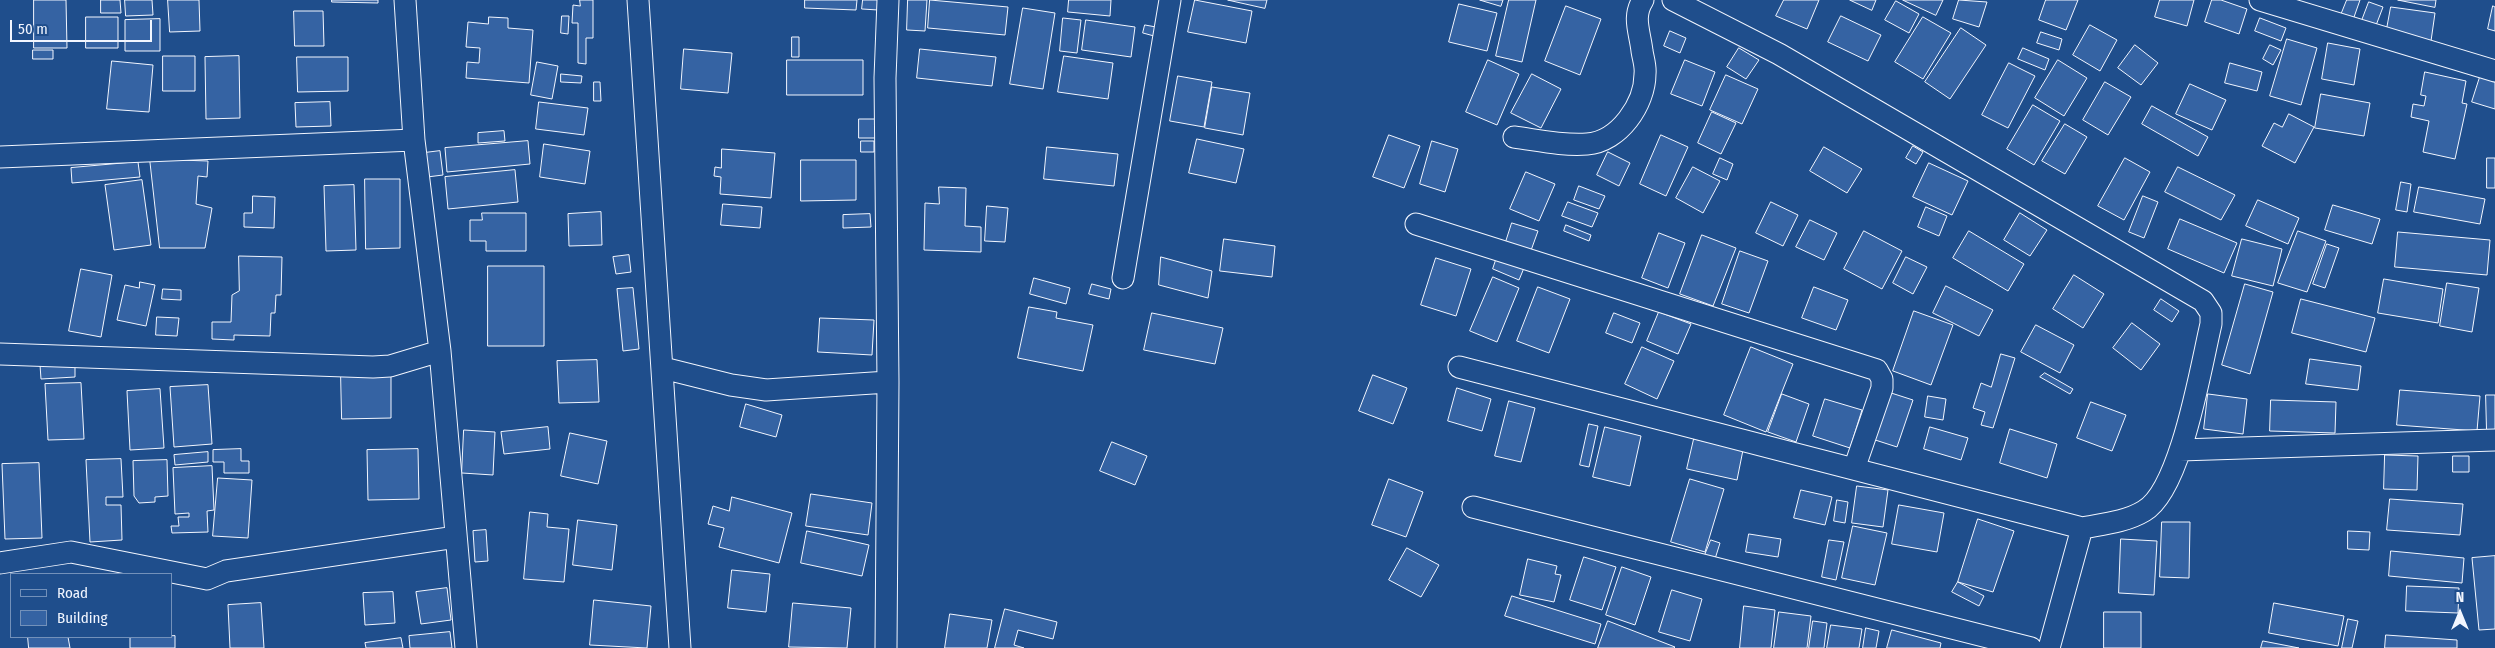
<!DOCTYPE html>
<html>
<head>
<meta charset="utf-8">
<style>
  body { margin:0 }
  #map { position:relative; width:2495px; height:648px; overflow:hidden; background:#1f4e8c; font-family:"Fira Sans Condensed",sans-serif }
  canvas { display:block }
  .legend { position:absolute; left:10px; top:573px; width:162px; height:65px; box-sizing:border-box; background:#1f4e8c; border:1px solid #7391ba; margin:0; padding:6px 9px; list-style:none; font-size:15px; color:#f2f6ff }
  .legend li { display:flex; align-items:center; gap:10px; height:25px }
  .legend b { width:25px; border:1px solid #7391ba }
  .north { position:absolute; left:2435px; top:588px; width:50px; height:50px; -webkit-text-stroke:4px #1f4e8c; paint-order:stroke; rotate:0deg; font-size:14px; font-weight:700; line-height:20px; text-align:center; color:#f2f6ff }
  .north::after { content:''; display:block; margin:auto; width:18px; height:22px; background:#f2f6ff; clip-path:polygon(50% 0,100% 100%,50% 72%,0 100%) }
  .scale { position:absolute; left:10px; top:20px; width:142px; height:22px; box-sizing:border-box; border:2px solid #f2f6ff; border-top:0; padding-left:6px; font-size:15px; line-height:18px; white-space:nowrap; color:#f2f6ff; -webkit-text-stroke:4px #1f4e8c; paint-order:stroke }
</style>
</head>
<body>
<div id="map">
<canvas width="2495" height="648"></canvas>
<ul class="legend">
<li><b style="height:6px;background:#1f4e8c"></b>Road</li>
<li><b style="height:14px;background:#3563a3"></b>Building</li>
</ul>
<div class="north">N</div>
<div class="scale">50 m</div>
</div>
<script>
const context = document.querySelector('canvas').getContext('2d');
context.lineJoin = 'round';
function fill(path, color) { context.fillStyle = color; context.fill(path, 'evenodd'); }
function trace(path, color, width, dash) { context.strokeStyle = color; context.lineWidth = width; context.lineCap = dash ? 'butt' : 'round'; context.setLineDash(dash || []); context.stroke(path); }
const building = new Path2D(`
  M34,0h32l1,48h-33z
  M101,0h19l1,13h-20z
  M125,0h27l1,15 -27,1z
  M168,0h31l1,31 -30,1z
  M332,0h46v3l-46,-1z
  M580,0h13v38h-7v26l-8,-1v-40h-6l1,-18 7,1z
  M805,0h52l-1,10 -51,-2z
  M863,0h15v10l-16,-1z
  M908,0h19l-2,31 -18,-1z
  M930,0l78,7 -3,28 -77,-7z
  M1069,0h42l-1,16 -42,-4z
  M1195,0l57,11 -6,32 -58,-11z
  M1228,0h39l-2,8z
  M1480,0h23l-2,6z
  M1509,0h27l-14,62 -26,-6z
  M1784,0h35l-12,29 -31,-13z
  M1850,0h26l-4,10z
  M1903,0h40l-7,15z
  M1959,0l28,2 -8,25 -26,-8z
  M2046,0h32l-12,30 -27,-10z
  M2160,0h34l-7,26 -32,-9z
  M2212,0h9l26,9 -8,25 -34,-12z
  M2347,0h13l-7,20 -12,-5z
  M2398,0h38l-1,7z
  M1896,1l23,13 -10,19 -24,-13z
  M2369,2l14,5 -8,21 -14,-5z
  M1459,4l38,9 -10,38 -38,-9z
  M1566,6l35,13 -21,56 -35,-14z
  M2493,6l2,1v24l-7,-2z
  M2391,7l44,6 -4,28 -45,-7z
  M1023,8l32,5 -12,76 -33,-5z
  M294,11h29l1,35h-29z
  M562,16h7l-1,18 -7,-1z
  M1841,16l40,19 -13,26 -40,-19z
  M86,17h32v31h-32z
  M489,17l19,1v10l25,2 -4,53 -63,-5 1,-16 12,1 1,-15 -14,-1 2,-25 20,2z
  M1923,17l28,16 -28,46 -28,-17z
  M1063,18l18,2 -4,33 -17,-2z
  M2260,18l26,10 -5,13 -26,-10z
  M160,19v32h-35v-31z
  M1086,20l49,7 -4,30 -49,-7z
  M1145,25l11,2 -2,9 -11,-3z
  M2090,25l27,15 -17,31 -27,-16z
  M1961,28l25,17 -36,54 -25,-17z
  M1670,31l16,7 -6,15 -16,-7z
  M2041,32l21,7 -3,11 -22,-7z
  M792,37h7v20h-7z
  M2287,39l30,9 -16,57 -31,-9z
  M2328,43l32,6 -6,36 -32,-6z
  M2135,45l23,18 -17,22 -23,-17z
  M2270,45l11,5 -8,15 -10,-6z
  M1739,48l20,12 -13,19 -19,-12z
  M2023,48l26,11 -4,11 -27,-11z
  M684,49l48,4 -4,40 -47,-4z
  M920,49l76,8 -4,29 -75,-8z
  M33,50h20v9h-20z
  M163,56h32v35h-32z
  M239,56l1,62 -34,1 -1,-62z
  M1064,56l49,7 -5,36 -50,-7z
  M297,57h51v34l-50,1z
  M787,60h76v35h-76z
  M1488,60l31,14 -22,51 -31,-13z
  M1685,60l30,12 -13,34 -31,-12z
  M2058,60l29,18 -23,38 -29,-18z
  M112,61l41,4 -4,47 -42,-3z
  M537,62l21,4 -6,33 -21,-4z
  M2009,63l26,13 -27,52 -26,-13z
  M2230,63l32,9 -5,19 -32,-8z
  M2425,72l41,9 -4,22 5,1 -12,55 -32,-7 6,-31 -18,-4 2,-13 11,2 2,-10 -5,-1z
  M561,74l21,2 -1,7 -20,-1z
  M1532,74l29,15 -20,39 -30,-15z
  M1726,75l32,14 -16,35 -32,-14z
  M1178,76l34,6 -8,45 -34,-6z
  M2480,77l15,5v27l-23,-7z
  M594,82h6l1,19h-7z
  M2105,82l26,15 -23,38 -25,-15z
  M2190,84l36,16 -14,30 -36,-16z
  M1212,87l38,6 -7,42 -38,-7z
  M2321,94l49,9 -6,33 -49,-8z
  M330,102l1,24 -35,1 -1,-24z
  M539,102l49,6 -4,27 -48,-6z
  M2033,105l27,16 -26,44 -27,-16z
  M2152,106l56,31 -10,19 -56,-32z
  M1712,112l24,11 -15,31 -23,-11z
  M2289,114l25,13 -19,36 -33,-17 12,-23 8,4z
  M859,119h18v19h-18z
  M2065,124l22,13 -22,37 -23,-13z
  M504,131l1,10 -27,2v-10z
  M1389,135l31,11 -16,42 -31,-11z
  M1661,135l27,12 -22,49 -26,-12z
  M1197,139l47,10 -8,34 -47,-10z
  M528,141l2,23 -83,8 -2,-24z
  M861,141h13v11h-13z
  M1432,141l26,8 -13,43 -25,-8z
  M544,144l46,7 -5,33 -45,-7z
  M1913,146l10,6 -7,12 -10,-6z
  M1047,147l71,7 -4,32 -70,-7z
  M1824,147l38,22 -15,24 -37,-22z
  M722,149l53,4 -4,45 -51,-4 1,-17 -7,-1 1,-9 6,1z
  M440,151l3,24 -16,2 -3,-24z
  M1608,152l22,11 -11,23 -22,-11z
  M1720,158l13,6 -6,16 -14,-6z
  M2125,158l25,14 -26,48 -26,-14z
  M2487,158h8v30h-8z
  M150,159l58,2 -1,16 -9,-1 -2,28 16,4 -7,40h-45z
  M801,160h55v40l-55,1z
  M138,162l2,15 -68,6 -1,-15z
  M1929,163l39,18 -16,34 -39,-18z
  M1693,167l27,14 -17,32 -27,-15z
  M2178,167l57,28 -14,25 -56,-28z
  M515,170l3,32 -70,7 -3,-32z
  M1526,172l29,12 -16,37 -29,-12z
  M365,179h35v69l-34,1z
  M142,180l9,65 -37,5 -9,-65z
  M2401,182l10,2 -4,28 -11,-2z
  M354,185l2,65 -30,1 -2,-65z
  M1579,186l26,10 -6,13 -25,-9z
  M939,187l27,1 -1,38 16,1v25l-57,-2 1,-47 14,1z
  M2419,187l66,12 -5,25 -66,-12z
  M253,196l22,1 -1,31 -30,-1v-14h8z
  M2143,196l15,6 -14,36 -15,-6z
  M2258,200l41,18 -11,26 -42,-18z
  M1568,202l30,11 -6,14 -30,-11z
  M1771,202l27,13 -15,31 -27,-13z
  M723,204l39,3 -2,21 -39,-3z
  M2333,205l47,14 -8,25 -47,-14z
  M987,206l21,2 -3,34 -20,-1z
  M1926,207l21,9 -8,20 -21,-9z
  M601,212l1,33 -33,1 -1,-32z
  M482,213h44v38h-40v-10h-16v-21h12z
  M2020,213l27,17 -17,26 -26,-16z
  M870,214l1,13 -28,1v-13z
  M2180,219l57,24 -13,30 -56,-24z
  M1810,220l27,13 -13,27 -28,-13z
  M1512,223l26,8 -9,25 -25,-8z
  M1566,225l25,10 -2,6 -25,-10z
  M1864,231l38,20 -20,38 -38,-20z
  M1969,231l55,33 -16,27 -55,-33z
  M2298,231l28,10 -19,51 -29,-9z
  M2398,232l92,8 -3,35 -92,-8z
  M1659,233l26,10 -17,45 -26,-10z
  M1702,235l34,13 -23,58 -33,-12z
  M1224,239l51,7 -3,31 -52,-6z
  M2242,239l40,10 -9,37 -41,-10z
  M2327,244l12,4 -14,40 -12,-4z
  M1740,251l28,10 -19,52 -27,-9z
  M629,255l2,17 -15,2 -3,-17z
  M239,256l43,1 -1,38h-5l-1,18h-4l-1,23 -36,-1v5l-22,-1v-17h19l1,-27 7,-4z
  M1161,257l51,14 -4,27 -49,-13z
  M1497,257l27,11 -5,12 -26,-11z
  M1906,257l21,10 -14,27 -20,-11z
  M1436,258l35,11 -15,47 -35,-11z
  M488,266h56v80h-56z
  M81,269l31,6 -11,62 -32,-6z
  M2074,275l30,19 -21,34 -30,-19z
  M1493,277l26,11 -22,54 -27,-11z
  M1034,278l36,10 -4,16 -36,-10z
  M2384,279l59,10 -5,34 -60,-10z
  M140,282l15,3 -9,41 -29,-6 8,-35 14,3z
  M2447,283l32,5 -7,44 -32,-6z
  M1092,284l19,5 -2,10 -20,-5z
  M2245,284l28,8 -23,82 -28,-9z
  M1946,286l47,24 -14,26 -46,-23z
  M1538,287l32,12 -21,54 -32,-12z
  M1814,287l34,13 -12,30 -34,-12z
  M633,288l6,61 -16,2 -6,-62z
  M163,289l18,1v10l-19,-1z
  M2161,299l18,12 -7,11 -18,-12z
  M2301,299l74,19 -9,34 -74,-19z
  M1029,307l28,5 -1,6 37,7 -10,46 -65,-13z
  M1914,311l39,14 -22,60 -38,-14z
  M1659,312l32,12 -13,30 -31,-13z
  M1152,313l71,15 -8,36 -71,-14z
  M1614,313l26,10 -8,20 -26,-10z
  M157,317l22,1 -2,18 -21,-1z
  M820,318l54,2 -2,35 -54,-3z
  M2132,323l28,21 -19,26 -28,-22z
  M2036,325l38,20 -14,28 -39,-21z
  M1642,347l32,14 -17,38 -32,-15z
  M1751,347l42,17 -27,68 -42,-17z
  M2001,354l14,4 -22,70 -12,-3 4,-13 -12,-4 8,-25 10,4z
  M2310,359l51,7 -3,24 -52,-6z
  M597,360l2,42 -40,1 -2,-42z
  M75,363v14l-34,2 -1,-14z
  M2045,373l28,16 -3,5 -30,-17z
  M341,375h50v43l-49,1z
  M1373,375l34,13 -14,36 -34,-13z
  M81,383l3,56 -36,1 -3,-56z
  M208,385l4,59 -38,3 -4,-60z
  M1457,388l34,11 -9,32 -34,-10z
  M160,389l4,59 -34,2 -3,-59z
  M2400,390l80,6 -3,35 -80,-6z
  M1885,391l28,9 -16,47 -28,-9z
  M1782,394l27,10 -13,38 -28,-10z
  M2208,394l39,5 -4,35 -39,-5z
  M2486,395h9v38h-8z
  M1928,396l18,3 -3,21 -18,-3z
  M1825,399l37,11 -12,38 -37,-12z
  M2271,400l65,2 -1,31 -65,-2z
  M1509,401l26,7 -14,54 -26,-6z
  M2091,402l35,13 -14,36 -35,-13z
  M746,404l36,11 -6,22 -36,-10z
  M1589,424l9,2 -9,41 -9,-2z
  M548,427l2,22 -46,5 -3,-22z
  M1605,427l36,9 -11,50 -37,-9z
  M1930,427l38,11 -7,22 -37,-11z
  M2010,429l47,15 -10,34 -47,-15z
  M464,430l31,2 -2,43 -31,-2z
  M570,433l37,8 -9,43 -37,-8z
  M1694,439l49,11 -6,30 -50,-11z
  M1112,442l35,14 -12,29 -35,-14z
  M241,449v12h8v12h-25v-11h-11v-12z
  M418,449l1,50 -51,1 -1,-50z
  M208,452v10l-33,3 -1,-10z
  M2385,455l33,1 -1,34 -33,-1z
  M2453,456h16v16h-16z
  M121,459l2,38h-17v8h15l1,35 -32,2 -4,-82z
  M167,460l1,36 -13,1v5l-16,1 -5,-7 -1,-35z
  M39,463l3,75 -37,1 -3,-75z
  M212,466l2,44 -7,1 1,21 -36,1 -1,-7h8l-1,-9h11v-4l-14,1 -2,-46z
  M218,478l34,2 -4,58 -35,-2z
  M1389,479l34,13 -17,45 -34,-12z
  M1690,479l34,10 -19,63 -34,-10z
  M1857,486l31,4 -5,37 -31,-4z
  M1801,490l31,7 -7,28 -31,-7z
  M811,494l61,9 -4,32 -62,-9z
  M732,497l60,16 -13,50 -60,-16 5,-19 -16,-4 5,-18 16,5z
  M2390,499l73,5 -3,31 -73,-5z
  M1837,500l11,2 -3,21 -11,-2z
  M1899,505l45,8 -7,39 -45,-8z
  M530,512l18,2 -1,13 22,2 -5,53 -40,-3z
  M1978,519l36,12 -21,61 -35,-10z
  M578,520l39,5 -5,45 -39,-5z
  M2162,522h28l-1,56 -29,-1z
  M1853,526l34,7 -12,52 -33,-7z
  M486,530l2,31 -13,1 -2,-31z
  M807,531l62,14 -7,31 -61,-13z
  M2348,531l22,1 -1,18 -21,-1z
  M1749,534l32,5 -3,18 -32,-5z
  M2121,539l36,2 -3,54 -35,-2z
  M1711,540l9,3 -5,16 -10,-4z
  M1829,540l15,2 -8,38 -14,-3z
  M1407,548l32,17 -18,32 -32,-17z
  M2391,551l73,7 -2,25 -73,-7z
  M2495,556v73l-16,1 -7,-72z
  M1584,557l32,10 -14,43 -32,-10z
  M1528,559l29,7 -2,8 6,1 -7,27 -34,-7z
  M1622,567l29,10 -16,48 -29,-10z
  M732,570l38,4 -4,38 -38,-4z
  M1958,582l26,14 -5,10 -27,-14z
  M2407,586l52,2 -1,25 -52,-2z
  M447,588l4,32 -30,4 -5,-32z
  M1672,590l30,9 -12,42 -31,-9z
  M393,592l2,31 -30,2 -2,-32z
  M1512,596l89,28 -6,20 -90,-28z
  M594,600l57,6 -4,42 -57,-3z
  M261,603l3,45h-34l-2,-43z
  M793,603l58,5 -4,40 -58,-1z
  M2274,603l70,13 -6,30 -69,-13z
  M1744,606l31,4 -4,38h-31z
  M1005,609l52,13 -4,17 -35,-9 -4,15 10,3h-29z
  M1779,612l32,4 -4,32h-33z
  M2104,612h37v36h-37z
  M950,614l42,6 -5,28h-42z
  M2348,619l10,2 -6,27h-10z
  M1608,621l67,26 -1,1h-76z
  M1813,621l14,2 -3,25h-15z
  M1831,625l31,4 -3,19h-32z
  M1866,628l13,3 -3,17h-13z
  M1892,630l49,13 -1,5h-53z
  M450,632l2,16h-42l-1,-12z
  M2386,635l71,5v8h-72z
  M175,636v12h-45v-10z
  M28,637h40l2,11h-41z
  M401,638l2,10h-37l-1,-5z
  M2263,641l36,7h-38z`);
fill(building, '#3563a3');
trace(building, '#f2f6ff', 1);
const minor = new Path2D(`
  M405,0l9,140 26,211 26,297
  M638,0l42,648
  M2260,0l235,71
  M1514,137c23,3 49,9 73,7 32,-2 58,-40 58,-70 1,-8 -2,-16 -3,-23 -2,-19 -10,-34 1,-51
  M0,157l414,-17
  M1416,224l461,146 5,9v9l-28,81
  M1123,278l47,-278
  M0,354l373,13 17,-1 50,-15
  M1459,367l623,161c21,-4 44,-6 62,-17 37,-21 57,-145 67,-187v-11l-8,-12 -424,-247 -106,-54
  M663,368l68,17 35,5 122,-8
  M2180,450l315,-10
  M1473,507l558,141
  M0,563l71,-11 136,27 19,-8 230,-34
  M886,648l2,-266 -3,-304 3,-78
  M2049,648l33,-120`);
trace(minor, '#f2f6ff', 23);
trace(minor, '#1f4e8c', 21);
</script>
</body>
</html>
